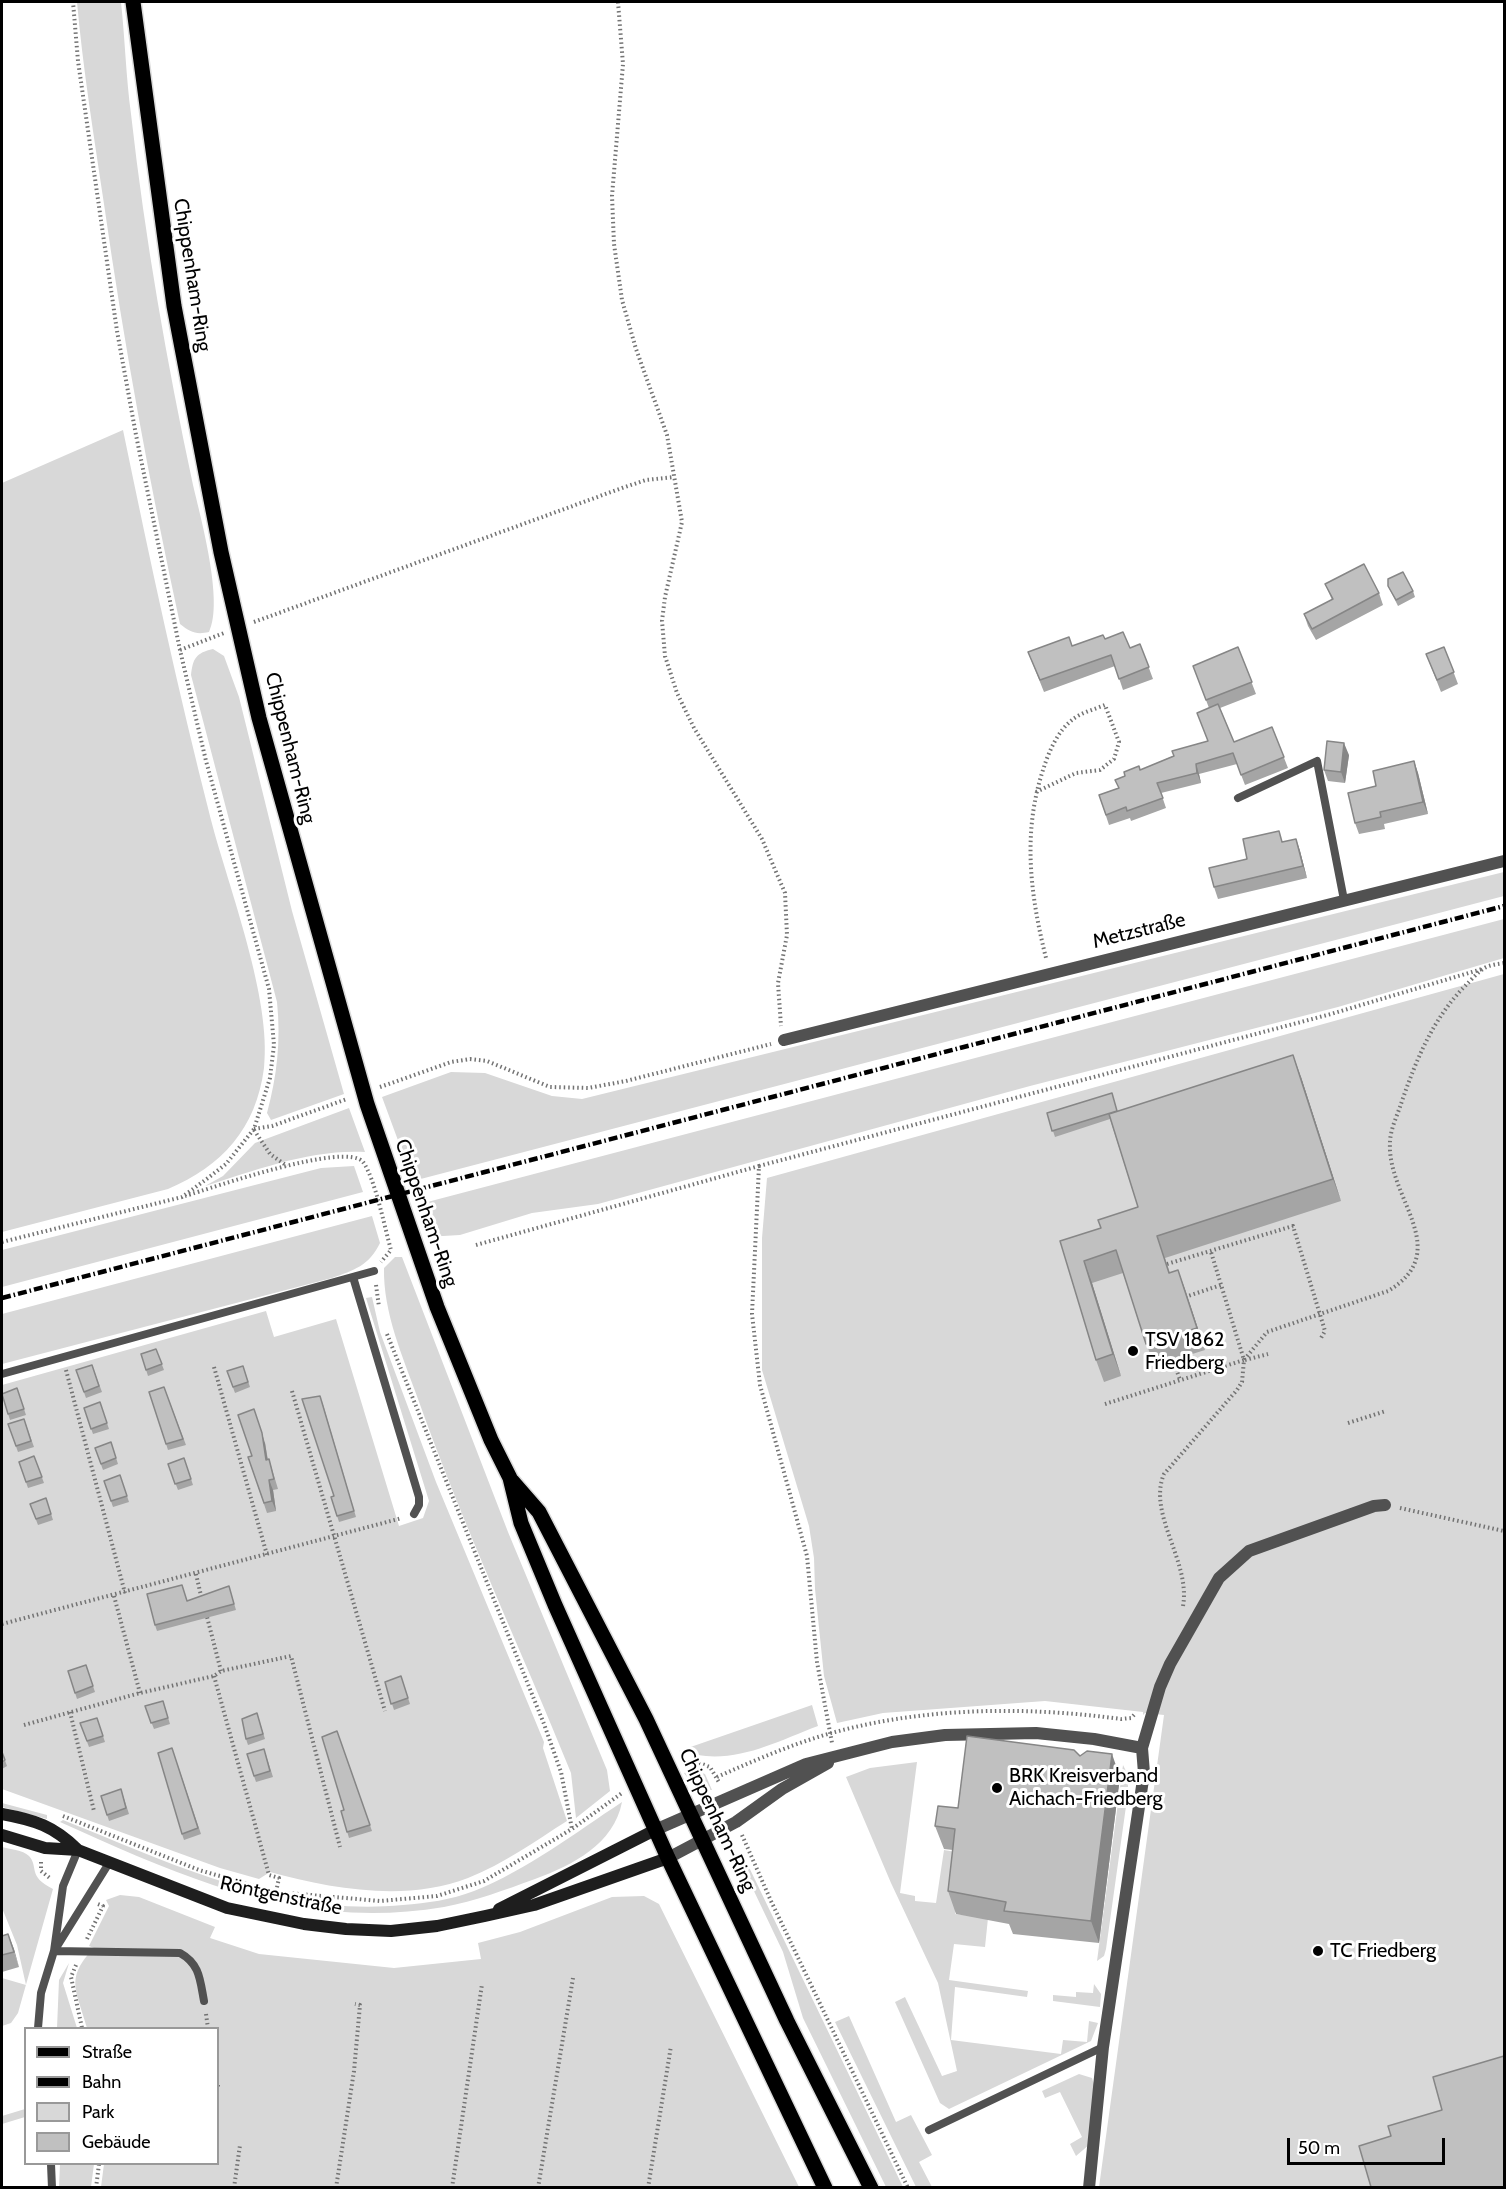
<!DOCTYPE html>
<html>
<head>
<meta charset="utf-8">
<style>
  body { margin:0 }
  #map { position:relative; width:1506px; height:2189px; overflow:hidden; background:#fff; font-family:Cabin,sans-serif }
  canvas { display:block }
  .frame { position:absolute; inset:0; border:3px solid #000; pointer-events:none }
  .legend { position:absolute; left:24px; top:2027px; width:195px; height:138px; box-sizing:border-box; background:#fff; border:2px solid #999; margin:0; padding:8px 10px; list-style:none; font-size:18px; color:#000 }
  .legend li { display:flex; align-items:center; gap:12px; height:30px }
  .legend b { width:30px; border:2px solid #999 }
  .scale { position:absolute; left:1287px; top:2138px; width:158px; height:27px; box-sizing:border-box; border:3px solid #000; border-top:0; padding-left:8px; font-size:18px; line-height:21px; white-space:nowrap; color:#000; -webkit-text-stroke:4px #fff; paint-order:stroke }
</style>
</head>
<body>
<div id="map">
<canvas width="1506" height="2189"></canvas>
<div class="frame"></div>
<ul class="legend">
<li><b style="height:8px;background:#000"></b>Straße</li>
<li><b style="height:8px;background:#000"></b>Bahn</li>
<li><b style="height:16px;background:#d8d8d8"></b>Park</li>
<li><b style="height:16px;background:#c0c0c0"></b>Gebäude</li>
</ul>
<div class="scale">50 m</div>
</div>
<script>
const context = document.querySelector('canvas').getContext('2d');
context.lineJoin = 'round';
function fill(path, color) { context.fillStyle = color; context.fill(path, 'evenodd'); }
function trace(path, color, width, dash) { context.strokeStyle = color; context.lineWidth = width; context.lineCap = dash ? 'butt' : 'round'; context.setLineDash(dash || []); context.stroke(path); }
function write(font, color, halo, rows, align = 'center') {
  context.font = font + ' Cabin,sans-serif'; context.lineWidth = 6; context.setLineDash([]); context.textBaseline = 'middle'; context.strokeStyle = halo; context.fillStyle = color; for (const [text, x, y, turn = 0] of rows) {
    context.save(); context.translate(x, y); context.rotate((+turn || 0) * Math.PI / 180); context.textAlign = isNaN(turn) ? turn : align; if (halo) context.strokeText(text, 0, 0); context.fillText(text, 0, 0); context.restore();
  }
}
fill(new Path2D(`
  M77,2h44c4,37 5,75 10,112 14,125 36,249 62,371 8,34 31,117 16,147 -13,3 -19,0 -29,-8 -30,-139 -56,-279 -76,-420 -10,-67 -21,-135 -27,-202z
  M123,430c27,131 55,261 88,390 18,69 61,179 53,248 -8,61 -42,98 -96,121l-166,43v-749z
  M213,649l11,7 15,41 53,214 52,183 -73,26 -4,-7c10,-37 14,-72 10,-111l-86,-327c2,-17 5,-22 22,-26z
  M1504,872v24l-1091,285 -31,-84 69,-25 34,1 67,23 30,3z
  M1504,919v39l-166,49 -308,79 -432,118 -66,9 -72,22 -34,2 -10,-32z
  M1504,974v1213h-405l65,-472 -19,-2 -2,2v-3l-98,-11 -162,12 -46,10 -13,-47 -9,-87 -1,-31 -5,-32 -47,-156v-132l5,-60z
  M349,1108l16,44c-55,-3 -108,18 -160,34l18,-10 32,-33z
  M354,1166l9,26 -361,95v-37l319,-82z
  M372,1216l8,27c-11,23 -26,27 -48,35l-330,86v-50z
  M395,1257h7l106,275 99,238 3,21 -34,27 -5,-45c-50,-124 -108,-247 -153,-374 -15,-42 -35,-86 -34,-131z
  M372,1297l8,35 56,150 108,260 -1,6 24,73c-32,20 -63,43 -99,57 -61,24 -137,11 -198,-6l-11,7 -39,-11 -218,-79v-404l264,-74 8,26 62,-18 63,207 24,-8 6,-17 -63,-203z
  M812,1705l6,21c-48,18 -86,41 -139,25z
  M917,1762l-17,131 15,3v5l21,2 8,-53 18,3 -7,61 33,4 -3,29 -31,-3 -5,36 79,11 -1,6 -72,-10 -4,53 110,14 2,-14 24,2 2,-21 9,2 -7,18 -142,68 -9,-6 -45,-101 10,-5 37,79 15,-5 -19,-88 -47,-100 -45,-106 24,-9z
  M1123,1765l5,10v17l-22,157 -2,7 -7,5z
  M694,1770l11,4 7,16c-13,0 -21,-7 -28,-17z
  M622,1802c-8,42 -49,63 -87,77 -30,11 -60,22 -91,28 -144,24 -257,-28 -384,-85l3,-2c110,44 218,97 340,85 24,-2 48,-5 71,-14 53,-21 101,-58 148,-89z
  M2,1803l45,12v4l-45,-12z
  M2,1847c7,2 21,3 27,9 10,11 -2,20 24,33l-35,124 -7,10 -9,3v-48l24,7 -9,-40 -15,-37z
  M739,1852l7,9 157,326h-17l-83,-169 -20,-66 -41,-86z
  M120,1895l19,2 76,30 -5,11 49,16 135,14 87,-9 -3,-16 42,-11 92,-35 32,-1 15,8 140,283h-698l3,-23h114v-136h-131c-10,-37 -23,-49 7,-80l-5,-2 20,-40 -3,-6z
  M69,1963l-6,20 14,45h-20l2,-48z
  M1094,1984l7,10 -1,13 -47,-6v-6l23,2v-5l17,1z
  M849,2016l47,106 15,-7 21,40 -13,7 13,25h-16l-81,-165z
  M1079,2074l13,4 3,10 -5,56 -14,12 -6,-12 12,-7 -22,-45 -15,6 -3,-7z
  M25,2109v8l-23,7v-8z
  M60,2164h34l-3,23h-32z`), '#d8d8d8');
const primary = new Path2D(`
  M133,2l41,304 47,246 38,166 108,386 70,203 54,133 19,38 11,45 34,82 113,253 157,330
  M512,1481l27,31 107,207 141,302 84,167`);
trace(primary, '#dbdbdb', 18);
trace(new Path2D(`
  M618,2l5,62 -11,132 2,48 8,56 14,49 31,86 15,87 -17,75 -3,24 3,35 12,37 17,35 68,111 23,54 2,42 -9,48 3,43
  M254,622l368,-134 24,-8 28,-3
  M180,650l44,-17
  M1036,792l40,-19 24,-3 14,-11 5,-17 -14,-37c-10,4 -25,8 -33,15 -14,11 -23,31 -28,47 -22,64 -14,127 2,191
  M380,1087l71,-25 19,-3 17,2 63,26 38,1 38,-7 145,-37
  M254,1129l18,-3 75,-27
  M254,1130l16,24 17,12
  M759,1166l572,-152 151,-45
  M185,1196c27,-8 161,-55 178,-34 12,16 22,67 28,88l-10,12
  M2,1242l180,-45 26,-19 18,-14 28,-35 16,-51 4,-33 -5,-56 -63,-228 -26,-111 -44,-215 -19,-104 -39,-270 -5,-59
  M476,1245l283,-79 -7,148 8,71 47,171 10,106 15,81
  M1167,1264l126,-38 32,105 -4,7
  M376,1285l3,22
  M1185,1297l36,-12
  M387,1334l157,390 17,48 11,57
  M1173,1360l7,20
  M1245,1360l23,-6
  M214,1367l53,188
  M66,1370l59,223
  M292,1391l93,320
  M1105,1404l139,-44 -33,-108
  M1348,1423l38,-12
  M1400,1508l104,23
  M196,1574l6,26
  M114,1596l26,97
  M1183,1606c8,-44 -36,-92 -19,-132l73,-84 5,-8 2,-22 23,-28 121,-41c67,-40 -1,-93 2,-148 0,-13 7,-27 11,-39 15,-44 32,-86 65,-119 5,-5 11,-12 17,-16 5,-4 15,-5 21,-6
  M206,1613l15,58
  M2,1624l400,-106
  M214,1676l55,199 10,3 -3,14
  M70,1712l24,99
  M24,1725l116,-32 74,-17 7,-5 70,-15 49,191
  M686,1763l8,-2 16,6 10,17
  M717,1777c36,-16 73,-32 111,-43 94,-27 197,-28 293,-15l10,-1 4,-4
  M63,1816l136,54 77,22 104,9 57,-5 47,-15 88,-52 50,-36
  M742,1835l29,66 137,287
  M41,1862v9l10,8
  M87,1939l16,-33 -5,-2
  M76,1965l-5,12 11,51
  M206,2014l2,14
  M218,2085v2
  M96,2188l3,-24
  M234,2188l6,-43
  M336,2188l18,-117 6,-66 -5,-1
  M452,2188l30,-204
  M538,2188l35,-210
  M648,2188l23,-142`), '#737373', 4, [1.5, 3]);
trace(new Path2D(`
  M1238,798l79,-37 27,139
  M353,1277l66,220v8l-5,9
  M2,1374l372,-103
  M56,1948l53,-85
  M54,1951l126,2c20,11 20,27 24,48
  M38,2028l3,-35 13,-42 9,-65 15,-36
  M929,2130l174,-83
  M51,2164l1,24`), '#515151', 8);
trace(new Path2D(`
  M784,1040l720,-179
  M655,1830l151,-66 86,-22 53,-7 91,-2 58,6 48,9 18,-61 10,-23 49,-86 30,-27 125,-45 11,-1
  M668,1858l68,-36 46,-33 46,-26
  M1089,2188l14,-141 41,-274 -2,-25`), '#515151', 12);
trace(new Path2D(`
  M2,1814c33,6 52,12 76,36
  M2,1835l43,13 33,2 149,58 77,16 42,5 45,2 46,-5 48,-10 49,-11 134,-47
  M499,1909l156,-79`), '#1e1e1e', 12);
trace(primary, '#000', 15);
trace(new Path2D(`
  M2,1298l1502,-392`), '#000', 4.5, [9, 3, 1.5, 3]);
fill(new Path2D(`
  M1325,584l54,9 4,12 -67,35 -8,-14 -4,-12 28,-14z
  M1388,586l25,5 2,6 -17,9z
  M1105,639l25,9 10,-4 13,35 -30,11 -8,-24 -71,26 -16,-40 44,-6z
  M1238,647l18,47 -36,14 14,34 38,-15 16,41 -43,17 -8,-21 -38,10 2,9 -40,10 5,15 -35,13 -1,-3 -21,7 -10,-30 20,-7 21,-18 68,-29 1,-33 -16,-42z
  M1444,647l14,37 -17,8 -15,-38z
  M1349,755l-4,28 -17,-2 -4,-11z
  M1414,761l4,12 10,41 -44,10 1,5 -26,5 -4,-11 21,-37z
  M1296,839l4,12 7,27 -89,21 -4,-12 33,-28 36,-17z
  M1301,1077l40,124 -176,57 5,15 8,-3 27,80 -51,16 -31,-93 -31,10 29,93 -17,6 -8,-22 -36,-119 41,-13 37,-21 -28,-88 -55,18 -8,-24 65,-20 5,19z
  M156,1349l8,21 -16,6 -7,-22z
  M92,1365l10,27 -16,6 -10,-28z
  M243,1366l7,21 -15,6 -8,-22z
  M164,1387l22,58 -18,5 -19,-58z
  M17,1388l9,27 -16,5 -8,-25z
  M322,1401l34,116 -17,5 -8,-25 3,-1z
  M100,1402l9,27 -16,5 -9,-26z
  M24,1419l10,28 -16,5 -10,-28z
  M111,1442l7,22 -15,6 -8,-22z
  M265,1443l3,17 1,-1 9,30 -5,1 3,21 -9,2 -19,-56 4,-1z
  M34,1456l10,27 -16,5 -9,-26z
  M184,1458l9,27 -15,5 -10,-26z
  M120,1475l9,27 -16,5 -9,-26z
  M46,1498l7,22 -15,5 -8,-21z
  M182,1585l5,16 42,-15 7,24 -79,21 -2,-6z
  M86,1665l9,27 -18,7 -9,-28z
  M401,1676l9,28 -16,6 -9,-28z
  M163,1701l7,23 -16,5 -9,-23z
  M257,1713l8,26 -17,6 -2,-6z
  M97,1718l8,24 -16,5 -9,-24z
  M337,1731l35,100 -23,7 -8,-27 3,-1z
  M172,1748l29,86 -17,6 -2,-6z
  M2,1752l5,14 -5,3z
  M266,1755l7,22 -17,5 -2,-6z
  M1080,1756l40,21 -21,166 -86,-9 -4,-10 -53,-10 -8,-23 5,-41 -9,-1 -9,-23 23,-18z
  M121,1789l8,25 -20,7 -8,-25z
  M8,1934l11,33 -17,5v-36z`), '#a5a5a5');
fill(new Path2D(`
  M1344,743l5,12 -4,28 -4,-11z
  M1414,761l4,12 10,41 -5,-12z
  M1196,764l3,10 2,9 -4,-10z
  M1296,839l4,12 7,27 -4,-12z
  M1293,1055l8,22 40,124 -8,-22z
  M1084,1261l8,22 29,93 -8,-22z
  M1178,1270l8,22 19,58 -8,-22z
  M254,1409l11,34 4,26 -3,-9z
  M269,1480l4,10 3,21 -4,-10z
  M1112,1754l8,23 -21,166 -8,-22z
  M8,1934l6,15 5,18z`), '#868686');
const building = new Path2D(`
  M1364,564l15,29 -67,36 -8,-15 29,-15 -8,-15z
  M1403,572l10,19 -17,9 -8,-14v-7z
  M1123,632l7,16 10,-4 9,23 -30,12 -8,-24 -71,25 -12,-28 41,-15 3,9 31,-11 2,4z
  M1238,647l14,35 -46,18 -13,-34z
  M1444,647l10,25 -17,8 -11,-26z
  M1218,704l16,38 38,-15 12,30 -43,18 -8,-22 -37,11 1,9 -40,10 6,15 -36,13 -1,-4 -20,8 -7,-20 20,-7 -4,-8 10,-4 -1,-4 15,-6 1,4 34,-14 -2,-5 36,-10 -11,-28z
  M1327,741l17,2 -3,29 -17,-2z
  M1414,761l9,41 -43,10 1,5 -26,6 -7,-30 28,-7 -3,-15z
  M1279,831l3,11 14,-3 7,27 -89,21 -5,-19 38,-9 -4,-20z
  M1293,1055l40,124 -176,57 12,37 9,-3 19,58 -51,16 -30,-94 -32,11 29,93 -17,6 -36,-119 41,-13 -3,-8 40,-13 -29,-93z
  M1112,1093l5,18 -65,20 -5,-18z
  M156,1349l6,15 -16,6 -5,-16z
  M92,1365l7,21 -15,6 -8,-22z
  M243,1366l5,16 -15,5 -6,-16z
  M164,1387l19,52 -17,5 -17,-52z
  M17,1388l7,21 -16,5 -6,-20z
  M320,1396l34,115 -17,5 -6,-19 3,-1 -32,-97z
  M100,1402l7,21 -16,6 -7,-21z
  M254,1409l8,24 4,27 3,-1 5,20 -5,1 3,21 -8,2 -16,-46 4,-1 -14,-41z
  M24,1419l7,22 -15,5 -8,-22z
  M111,1442l5,16 -15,6 -6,-16z
  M34,1456l8,21 -16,5 -7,-20z
  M184,1458l7,21 -16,5 -7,-20z
  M120,1475l7,21 -16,5 -7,-20z
  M46,1498l5,16 -15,5 -6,-15z
  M182,1585l5,16 42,-15 5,18 -79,21 -8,-31z
  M86,1665l7,21 -18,7 -7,-22z
  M401,1676l7,22 -17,6 -6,-22z
  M163,1701l5,17 -17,5 -6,-17z
  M257,1713l6,21 -17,5 -4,-20z
  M97,1718l6,18 -16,5 -7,-18z
  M337,1731l33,94 -23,7 -6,-21 3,-1 -22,-73z
  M967,1736l107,14 6,6 7,-5 25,3 -21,167 -87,-10 2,-9 -58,-11 7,-62 -20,-3 3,-20 20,2z
  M172,1748l26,80 -16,6 -24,-81z
  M264,1749l6,22 -16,5 -7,-22z
  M2,1752l3,8 -3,2z
  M121,1789l5,19 -19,7 -6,-19z
  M8,1934l6,18 -12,3v-19z
  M1504,2056v131h-133l-12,-41 32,-10 -3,-10 54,-16 -9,-33z`);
fill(building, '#c0c0c0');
trace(building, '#868686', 1.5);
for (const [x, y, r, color] of [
  [1133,1351,6,"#000"],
  [997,1788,6,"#000"],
  [1318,1951,6,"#000"]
]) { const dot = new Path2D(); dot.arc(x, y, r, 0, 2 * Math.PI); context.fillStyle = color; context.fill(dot); trace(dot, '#fff', 2); }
write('20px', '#000', '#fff', [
  ["Chippenham-Ring",192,275,81],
  ["Chippenham-Ring",290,748,76],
  ["Metzstraße",1139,931,-14],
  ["Chippenham-Ring",426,1213,71],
  ["Chippenham-Ring",717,1820,65],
  ["Röntgenstraße",281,1896,12]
]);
write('20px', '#000', '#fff', [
  ["TSV 1862",1145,1340],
  ["Friedberg",1145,1363],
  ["BRK Kreisverband",1009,1776],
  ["Aichach-Friedberg",1009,1799],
  ["TC Friedberg",1330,1951]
], 'left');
</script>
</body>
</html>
